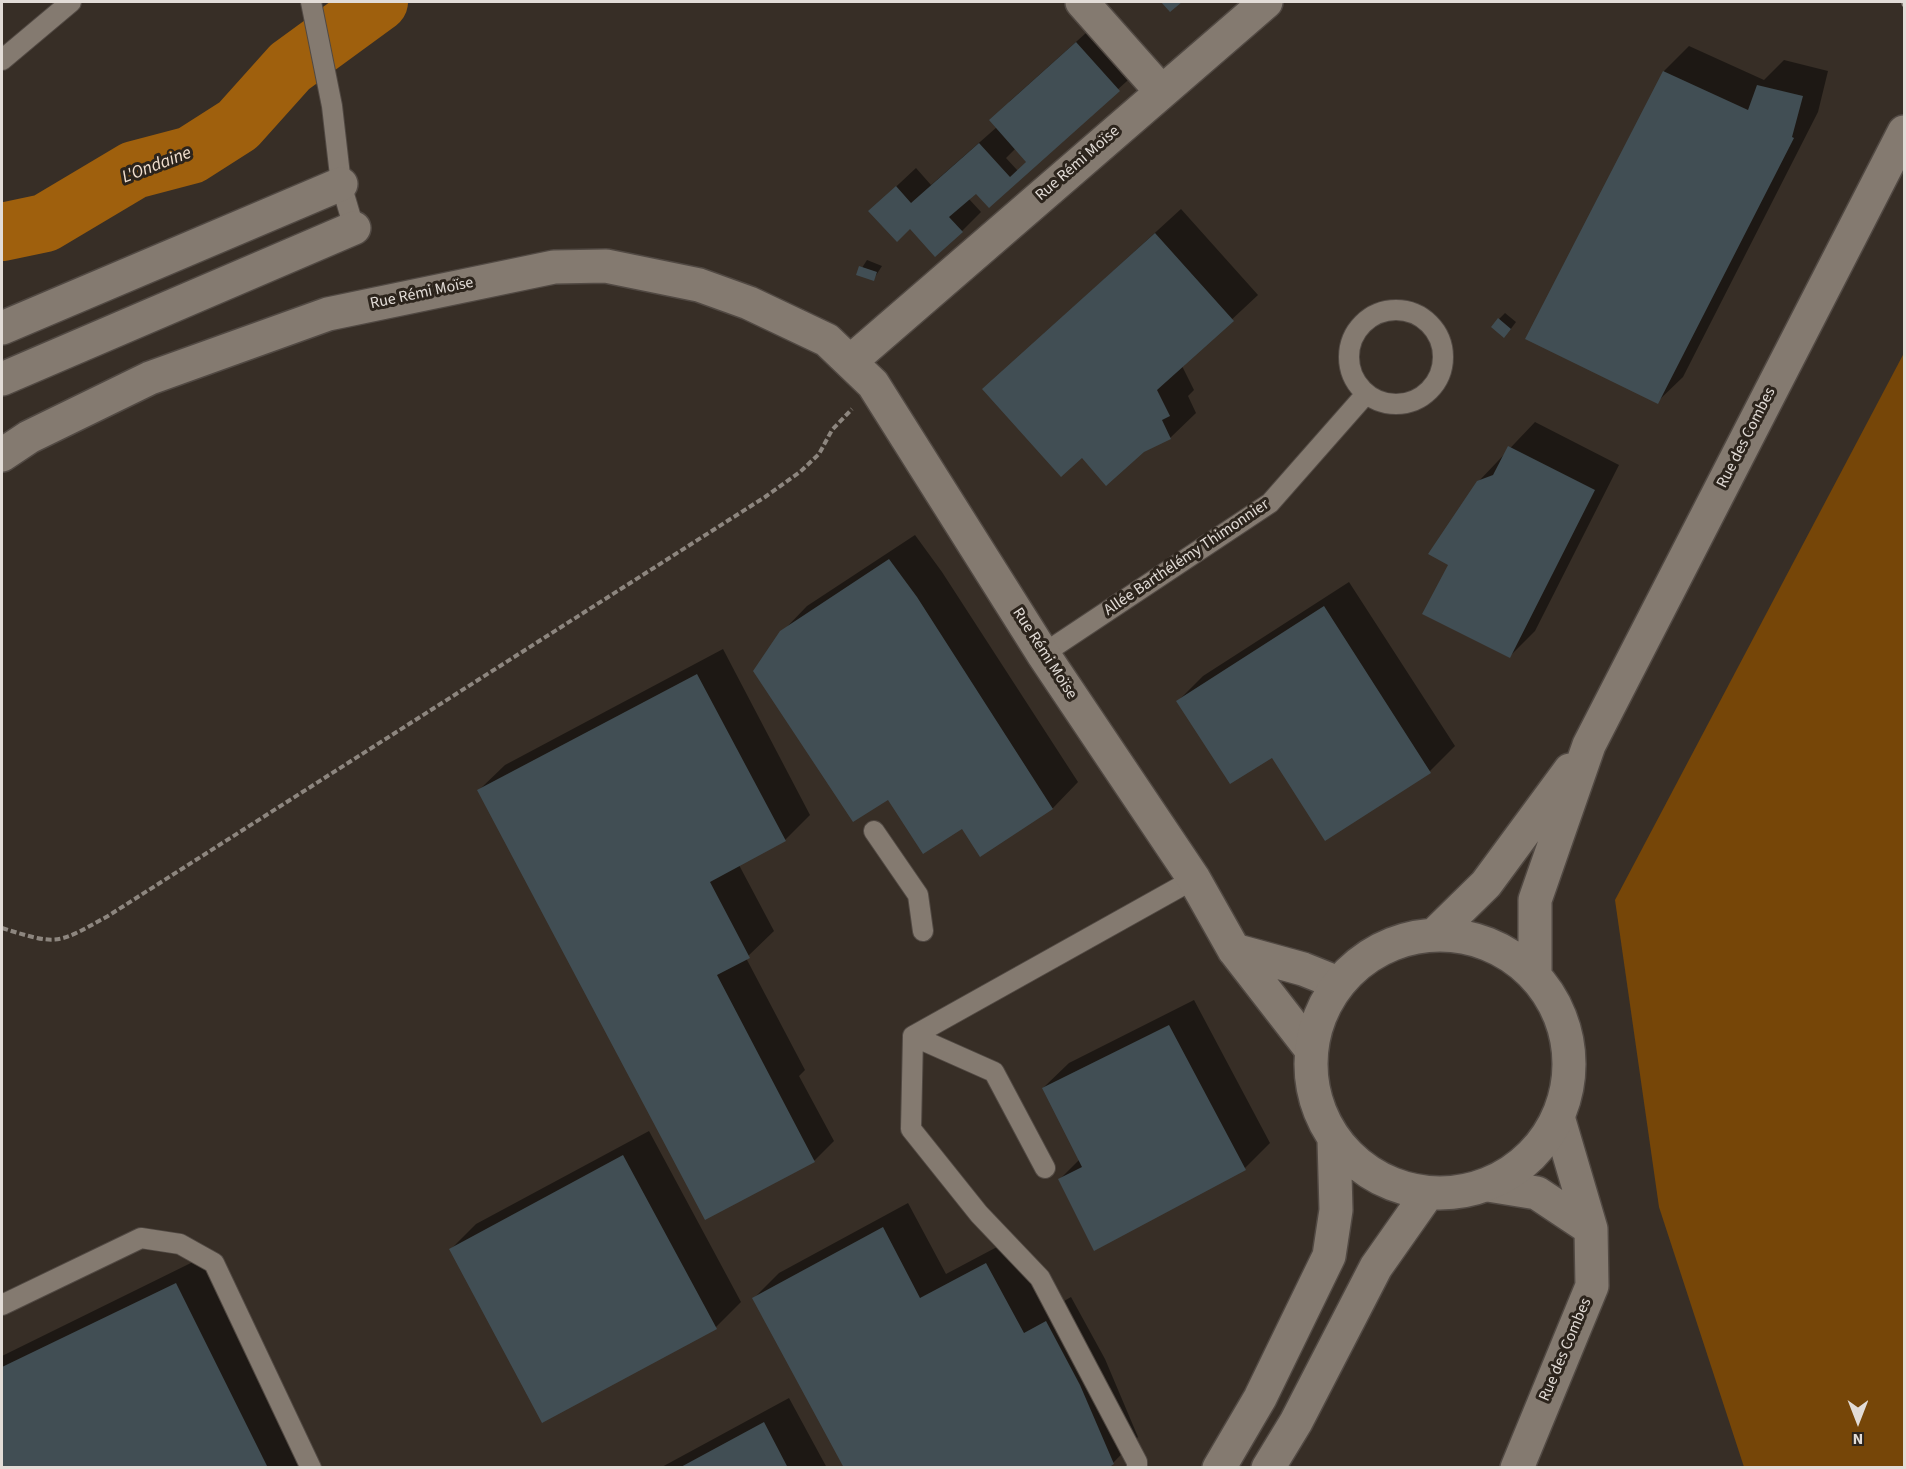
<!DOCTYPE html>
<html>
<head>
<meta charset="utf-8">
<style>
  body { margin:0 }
  #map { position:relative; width:1906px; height:1469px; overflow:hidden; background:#372e26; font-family:"Source Sans 3",sans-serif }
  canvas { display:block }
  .frame { position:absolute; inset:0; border:3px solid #e2dcd7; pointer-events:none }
  .north { position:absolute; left:1828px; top:1391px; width:60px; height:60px; -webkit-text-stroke:4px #2c241c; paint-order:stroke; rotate:180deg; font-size:16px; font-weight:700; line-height:24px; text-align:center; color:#e2dcd7 }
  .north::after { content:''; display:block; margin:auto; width:21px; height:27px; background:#e2dcd7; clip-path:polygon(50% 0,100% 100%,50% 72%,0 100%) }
</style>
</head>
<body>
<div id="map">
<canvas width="1906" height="1469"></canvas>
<div class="frame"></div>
<div class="north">N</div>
</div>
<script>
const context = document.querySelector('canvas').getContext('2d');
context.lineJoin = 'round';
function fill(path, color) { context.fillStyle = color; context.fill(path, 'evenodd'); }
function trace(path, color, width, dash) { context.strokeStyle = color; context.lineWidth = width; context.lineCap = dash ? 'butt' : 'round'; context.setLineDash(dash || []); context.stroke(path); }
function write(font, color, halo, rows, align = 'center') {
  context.font = font + ' "Source Sans 3",sans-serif'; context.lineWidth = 6; context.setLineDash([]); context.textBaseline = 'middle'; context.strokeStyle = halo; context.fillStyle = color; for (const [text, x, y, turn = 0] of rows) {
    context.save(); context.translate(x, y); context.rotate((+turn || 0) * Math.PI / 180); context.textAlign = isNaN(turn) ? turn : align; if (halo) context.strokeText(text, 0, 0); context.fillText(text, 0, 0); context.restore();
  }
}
fill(new Path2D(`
  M1904,353v1114h-160l-85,-260 -44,-307z`), '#764608');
fill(new Path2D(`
  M1096,24l42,47 -148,135 -14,-14 -7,7 12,13 -19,19 -52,-4 -40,-16 46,-43 15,17 66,-58 13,-26zM1016,148l12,14 -10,9 -12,-13z
  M1689,46l75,34 20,-20 44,11 -10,41 -135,265 -26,25 7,-331z
  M1181,209l77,86 -76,71 12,24 -6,6 8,17 -26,25 -88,18 -98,-67z
  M867,260l15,6 -9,14 -15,-6z
  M1505,313l11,9 -6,8 -11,-11z
  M1535,422l84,43 -84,166 -25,25 -60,-92 28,-82z
  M915,535l27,37 136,210 -25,26 -72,47 -19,-29 -180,-194 25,-26z
  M1349,582l106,164 -25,25 -158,-15 -94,-55 25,-25z
  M723,649l87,166 -25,25 -46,25 35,66 -28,27 59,112 -6,6 35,65 -19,19 -110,58 -226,-428 26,-25z
  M1194,1000l76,143 -25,25 -185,11 20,-20 -37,-71 26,-25z
  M649,1131l92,171 -25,25 -173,94 -92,-172 25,-25z
  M908,1203l38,71 66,-35 38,70 21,-12 34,62 33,78 -25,26 -359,-165 25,-25z
  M201,1258l105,210h-304v-112z
  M789,1398l38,70h-167z`), '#0007');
trace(new Path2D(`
  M2,232l43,-9 89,-53 57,-15 47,-30 52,-58 89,-65`), '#9f600d', 58);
fill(new Path2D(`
  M1161,2h21l-12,10z
  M1076,42l44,49 -131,117 -13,-14 -27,23 14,15 -28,25 -25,-28 -13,13 -29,-31 28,-25 15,17 68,-60 31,34 16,-15 -37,-42z
  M1663,71l85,39 9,-25 46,11 -11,41 2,1 -136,266 -133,-65z
  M1155,233l79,88 -77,69 13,26 -8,4 9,19 -27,13 -38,34 -24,-28 -21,19 -79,-88z
  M859,266l18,6 -3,9 -18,-6z
  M1498,318l13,11 -7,9 -13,-11z
  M1508,446l87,44 -85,168 -88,-44 26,-49 -20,-11 49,-73 16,-6z
  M889,559l28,38 136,212 -73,48 -18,-28 -39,25 -35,-54 -35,22 -100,-151 27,-40z
  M1324,606l107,167 -106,68 -53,-83 -42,26 -54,-83z
  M697,674l89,167 -76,41 40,76 -33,17 98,187 -110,58 -228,-430z
  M1169,1025l77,145 -152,81 -36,-72 24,-12 -40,-79z
  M623,1155l94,174 -175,94 -93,-174z
  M883,1227l37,71 66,-35 38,70 22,-12 34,64 34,79 -6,4h-264l-92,-170z
  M176,1283l92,185h-266v-101z
  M764,1422l24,46h-109z`), '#414e54');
const service = new Path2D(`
  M311,2l21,104 9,78 13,44
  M2,60l69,-58
  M1349 357a47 47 0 1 1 94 0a47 47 0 1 1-94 0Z
  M1043,654l227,-151 96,-109
  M874,831l44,64 5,36
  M913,1036l-2,93 68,85 61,64 97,184v6
  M913,1036l281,-157
  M913,1036l81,36 51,96
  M2,1305l139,-67 39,6 34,19 97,205`);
const minor = new Path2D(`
  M1082,2l79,89
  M2,328l339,-144
  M851,361l415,-359
  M2,379l352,-151
  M2,455l27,-18 121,-59 178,-64 226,-47 52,-1 93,19 50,18 78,37 46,44 170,270 151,225 40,71 76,98
  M1234,950l69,19 35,14
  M1488,1185l49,8 54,36
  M1517,1468l75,-182 -1,-57 -33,-112`);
const secondary = new Path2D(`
  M1435,934l51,-50 84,-114
  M1311 1064a129 129 0 1 1 258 0a129 129 0 1 1-258 0Z
  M1535,976v-76l54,-155 315,-613
  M1219,1468l41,-70 69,-142 7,-46 -2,-70
  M1268,1468l28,-46 80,-155 52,-74`);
trace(service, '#514943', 22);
trace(minor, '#514943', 36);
trace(secondary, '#514943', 36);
trace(new Path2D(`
  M1903,2l1,4
  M2,928c57,18 55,16 106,-12l657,-419 35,-25 19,-18 13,-24 20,-21`), '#8d867f', 4, [6, 3]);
trace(service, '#847a70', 20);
trace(minor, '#847a70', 33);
trace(secondary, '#847a70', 33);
write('16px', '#e2dcd7', '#2c241c', [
  ["Rue Rémi Moïse",1078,164,-41],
  ["Rue Rémi Moïse",422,294,-12],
  ["Rue des Combes",1747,438,-63],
  ["Allée Barthélémy Thimonnier",1187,558,-34],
  ["Rue Rémi Moïse",1044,654,57],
  ["Rue des Combes",1566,1350,-67]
]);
write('italic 18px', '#f1dfcf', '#2c241c', [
  ["L'Ondaine",157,166,-21]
]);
</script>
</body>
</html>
